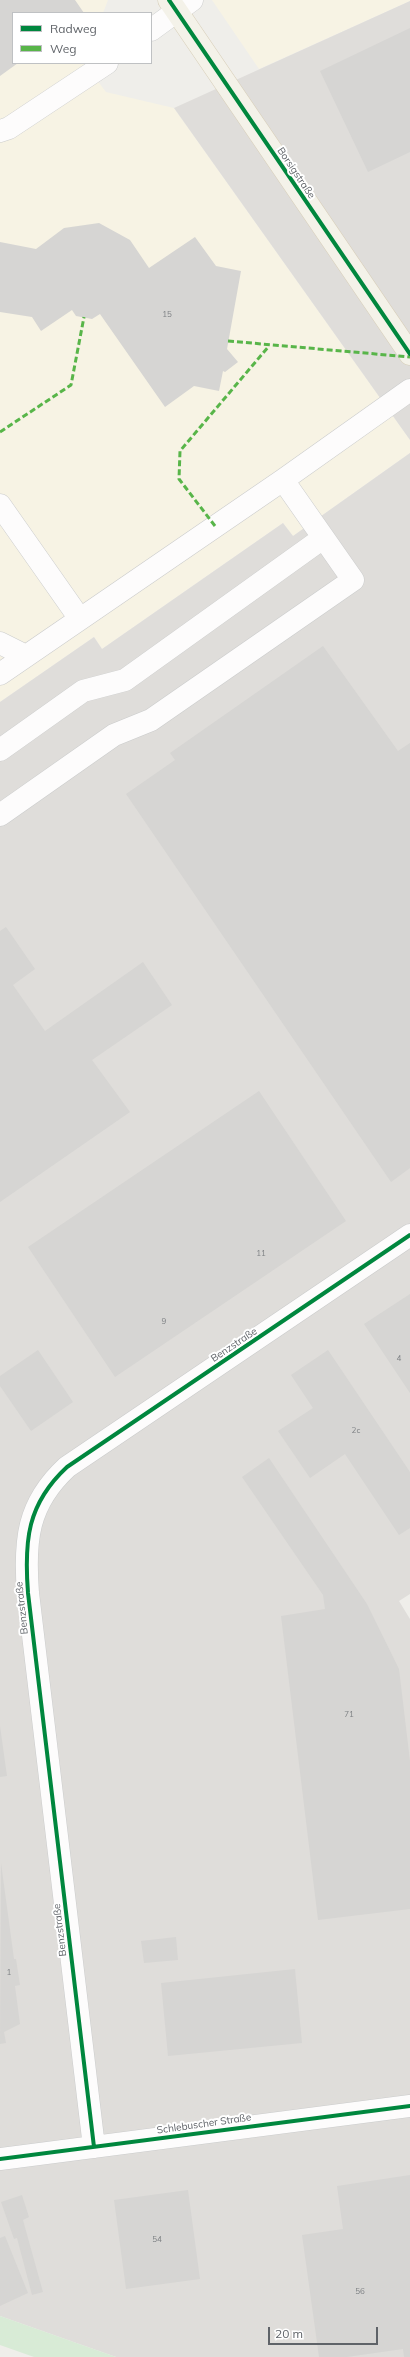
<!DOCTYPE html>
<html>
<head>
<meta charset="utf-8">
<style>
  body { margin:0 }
  #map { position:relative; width:410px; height:2357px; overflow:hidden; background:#efeeea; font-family:Mulish,sans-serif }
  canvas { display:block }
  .legend { position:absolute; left:12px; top:12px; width:140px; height:52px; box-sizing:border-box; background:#fff; border:1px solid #bfc1c3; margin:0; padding:5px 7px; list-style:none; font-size:12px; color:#5f6368 }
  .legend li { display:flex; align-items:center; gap:8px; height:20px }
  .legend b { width:20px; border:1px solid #bfc1c3 }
  .scale { position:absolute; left:268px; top:2327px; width:110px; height:18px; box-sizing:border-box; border:2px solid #5f6368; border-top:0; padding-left:5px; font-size:12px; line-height:14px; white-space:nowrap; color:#5f6368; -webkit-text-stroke:3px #fff; paint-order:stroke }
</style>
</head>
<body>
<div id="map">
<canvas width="410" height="2357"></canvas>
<ul class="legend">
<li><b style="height:5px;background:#00873e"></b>Radweg</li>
<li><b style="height:5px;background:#58b549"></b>Weg</li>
</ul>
<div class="scale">20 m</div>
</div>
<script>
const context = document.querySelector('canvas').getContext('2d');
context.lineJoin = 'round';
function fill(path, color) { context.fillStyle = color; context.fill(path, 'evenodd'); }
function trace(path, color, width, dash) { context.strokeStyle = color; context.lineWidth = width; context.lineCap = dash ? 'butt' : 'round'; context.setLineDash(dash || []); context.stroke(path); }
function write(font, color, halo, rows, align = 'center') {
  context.font = font + ' Mulish,sans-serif'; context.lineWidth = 4; context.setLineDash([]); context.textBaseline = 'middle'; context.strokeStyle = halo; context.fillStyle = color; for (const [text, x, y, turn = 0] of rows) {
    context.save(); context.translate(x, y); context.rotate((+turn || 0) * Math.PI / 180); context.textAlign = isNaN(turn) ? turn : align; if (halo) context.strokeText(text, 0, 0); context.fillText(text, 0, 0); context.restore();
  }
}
fill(new Path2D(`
  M0,0h108l-5,13h-90v50h71l22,29 68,16 236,332v13l-117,83 -10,-13 -181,126 -8,-12 -94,65z
  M212,0h198v1l-151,68z`), '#f7f3e4');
fill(new Path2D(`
  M410,1v439l-236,-332z
  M410,453v1141l-11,7 11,18v738h-294l-116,-41v-1614l94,-65 8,12 181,-126 10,13z`), '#dfddda');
fill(new Path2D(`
  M0,2316l116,41h-82l-34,-12z`), '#d8ebd6');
fill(new Path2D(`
  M0,0h75l9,13h-71v50h5l-18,13z
  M410,28v124l-42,20 -48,-101z
  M99,223l31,17 19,28 46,-31 21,29 25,5 -14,78 11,13 -13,10 -2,-1 -4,20 -25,-5 -29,21 -65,-93 -8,5 -16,-3 -4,-6 -31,21 -9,-14 -32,-5v-70l36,7 28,-21z
  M323,646l75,105 12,-8v425l-19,14 -265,-388 49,-34 -5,-7z
  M6,927l29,42 -22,16 32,46 98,-69 29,43 -80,55 38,52 -130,90v-271z
  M259,1091l87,130 -231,156 -87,-130z
  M410,1294v99l-46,-69z
  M38,1350l35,52 -42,29 -31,-45v-10z
  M328,1350l82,122v56l-11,7 -54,-81 -35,24 -32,-47 35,-23 -22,-33z
  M269,1458l98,146 32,65 11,92v148l-92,11 -37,-304 44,-7 -2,-14 -81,-118z
  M0,1726l7,50 -7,1z
  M1,1863l13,96h2l4,26 -5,1 5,38 -16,8 2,11 -6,1z
  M176,1937l2,23 -34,3 -3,-22z
  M295,1969l7,74 -134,13 -7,-73z
  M410,2175v182h-6l-1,-8 -56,8h-28l-17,-122 41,-6 -6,-43z
  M188,2190l12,89 -74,10 -12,-89z
  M22,2195l7,22 -6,3 20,72 -11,3 -15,-57 -3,1 -13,-37z
  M5,2236l23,57 -28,13v-68z`), '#d6d5d3');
const minor = new Path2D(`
  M151,30l41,-30
  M0,131l9,-3 98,-65
  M0,505l80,114
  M0,643l26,13
  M0,674l283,-194 127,-90
  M0,750l83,-59 42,-11 198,-142
  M0,815l114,-80 37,-15 202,-140 -70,-100
  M94,2147l-66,-554c-4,-52 -1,-89 39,-126l343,-232
  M0,2159l410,-53`);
const major = new Path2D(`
  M169,0l241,354`);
trace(minor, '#cbcccc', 23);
trace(major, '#d7ceb8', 23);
trace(minor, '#fdfcfc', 22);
trace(major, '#f4f2e9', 22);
trace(new Path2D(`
  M228,341l182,16
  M0,432l71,-47 13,-68
  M215,526l-36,-47 1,-28 89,-105`), '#58b549', 3, [6, 3]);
trace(new Path2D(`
  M169,0l241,354
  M94,2147l-66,-554c-4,-52 -1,-89 39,-126l343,-232
  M0,2159l410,-53`), '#00873e', 4);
write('8px', '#7e8184', null, [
  ["15",167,315],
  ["11",261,1254],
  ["9",164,1322],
  ["4",399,1359],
  ["2c",356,1431],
  ["71",349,1715],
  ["1",9,1973],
  ["54",157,2240],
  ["56",360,2292]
]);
write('10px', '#5f6368', '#fff', [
  ["Borsigstraße",296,173,56],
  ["Benzstraße",234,1345,-34],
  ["Benzstraße",22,1608,-96],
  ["Benzstraße",60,1930,-97],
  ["Schlebuscher Straße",204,2124,-8]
]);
</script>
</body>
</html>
